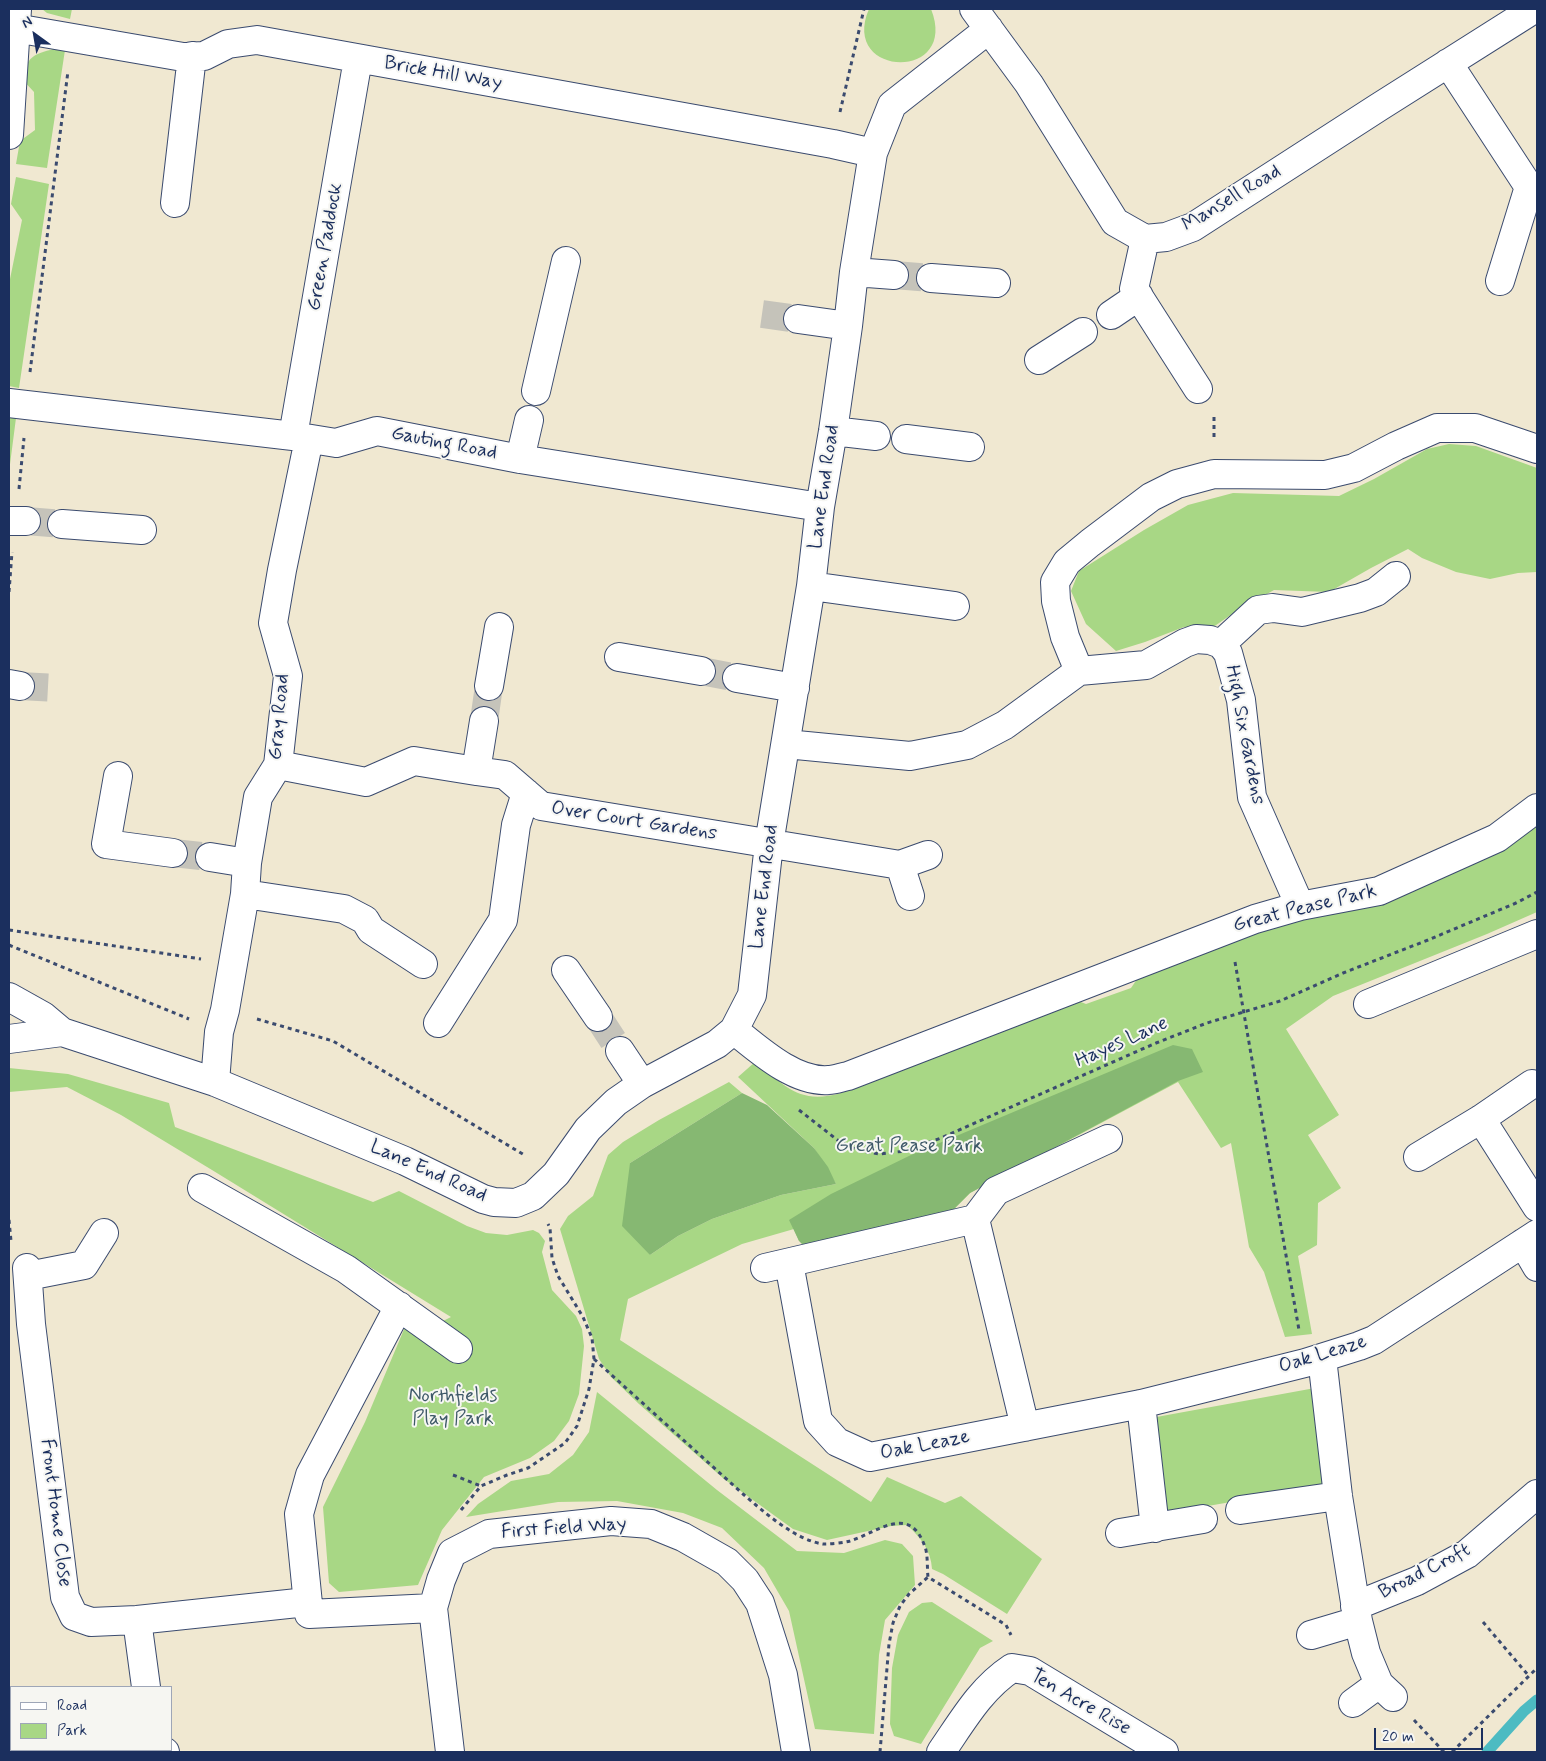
<!DOCTYPE html>
<html>
<head>
<meta charset="utf-8">
<style>
  body { margin:0 }
  #map { position:relative; width:1546px; height:1761px; overflow:hidden; background:#f0e8d1; font-family:Mynerve,sans-serif }
  canvas { display:block }
  .frame { position:absolute; inset:0; border:10px solid #1b2f5e; pointer-events:none }
  .legend { position:absolute; left:10px; top:1686px; width:162px; height:65px; box-sizing:border-box; background:#f6f6f2; border:1px solid #9ea6b7; margin:0; padding:6px 9px; list-style:none; font-size:15px; color:#1b2f5e }
  .legend li { display:flex; align-items:center; gap:10px; height:25px }
  .legend b { width:25px; border:1px solid #9ea6b7 }
  .north { position:absolute; left:10px; top:10px; width:50px; height:50px; -webkit-text-stroke:4px #f6f6f2; paint-order:stroke; rotate:328deg; font-size:14px; font-weight:700; line-height:20px; text-align:center; color:#1b2f5e }
  .north::after { content:''; display:block; margin:auto; width:18px; height:22px; background:#1b2f5e; clip-path:polygon(50% 0,100% 100%,50% 72%,0 100%) }
  .scale { position:absolute; left:1374px; top:1728px; width:109px; height:22px; box-sizing:border-box; border:2px solid #1b2f5e; border-top:0; padding-left:6px; font-size:15px; line-height:18px; white-space:nowrap; color:#1b2f5e; -webkit-text-stroke:4px #f6f6f2; paint-order:stroke }
</style>
</head>
<body>
<div id="map">
<canvas width="1546" height="1761"></canvas>
<div class="frame"></div>
<ul class="legend">
<li><b style="height:6px;background:#fff"></b>Road</li>
<li><b style="height:14px;background:#a8d785"></b>Park</li>
</ul>
<div class="north">N</div>
<div class="scale">20 m</div>
</div>
<script>
const context = document.querySelector('canvas').getContext('2d');
context.lineJoin = 'round';
function fill(path, color) { context.fillStyle = color; context.fill(path, 'evenodd'); }
function trace(path, color, width, dash) { context.strokeStyle = color; context.lineWidth = width; context.lineCap = dash ? 'butt' : 'round'; context.setLineDash(dash || []); context.stroke(path); }
function write(font, color, halo, rows, align = 'center') {
  context.font = font + ' Mynerve,sans-serif'; context.lineWidth = 4; context.setLineDash([]); context.textBaseline = 'middle'; context.strokeStyle = halo; context.fillStyle = color; for (const [text, x, y, turn = 0] of rows) {
    context.save(); context.translate(x, y); context.rotate((+turn || 0) * Math.PI / 180); context.textAlign = isNaN(turn) ? turn : align; if (halo) context.strokeText(text, 0, 0); context.fillText(text, 0, 0); context.restore();
  }
}
fill(new Path2D(`
  M42,9h30l-2,10 -23,-6z
  M869,9h62c29,73 -92,69 -62,0z
  M54,49l11,1 -18,118 -31,-4 4,-23 15,-11 -1,-38 -13,-14c7,-21 12,-24 33,-29z
  M16,177l33,7 -30,204 -10,-2v-102l13,-64 -11,-16z
  M9,418h7l-7,54z
  M1449,444l27,2 61,22v104l-19,1 -28,6 -34,-7 -34,-14 -14,-9 -37,19 -42,24 -55,-2 -42,24 -23,16 -25,-3 -39,15 -29,9 -30,-27 -15,-33 8,-20 65,-41 44,-25 45,-12 106,3 35,-17 53,-30z
  M1537,818v94l-50,22 -154,62 -47,33 53,86 -31,20 33,53 -23,15 -1,42 -19,11 14,78 -27,3 -21,-65 -15,-25 -18,-104 -10,5 -43,-66 -208,111 -20,20 -151,28 -5,-12 -52,15 -114,55 -8,41 251,162 16,-25 58,26 16,-7 81,63 -35,55 -64,-40 -11,-5c-1,-19 -11,-31 -25,-44l-16,1 -64,14 -34,-11 -69,-50 -85,-75 -28,-27 -12,-18 -39,-130 8,-13 25,-20 15,-41 15,-13 36,-22 70,-38 13,11 -112,70 20,92 28,-19 34,-17 69,-24 55,-11 -22,-36 -76,-71 17,-15c31,24 44,43 86,31l232,-94 13,5 45,-16 11,-16z
  M9,1068l59,6 101,29 6,24 198,75 26,-11 68,35 19,7 21,2 26,-5 6,3 6,8 -3,11 10,38 24,26 6,13 2,17 -5,48 -10,27 -15,20 -24,17 -46,19 -42,53 -24,55 -79,7 -10,-9 -6,-76 42,-85 40,-95 18,4 28,-14 -239,-147 -91,-55 -54,-28 -58,5z
  M1315,1388l9,98 -157,27 -16,-95z
  M597,1392l120,98 80,61 47,2 41,-13 17,4 11,12 2,29 -30,35 -6,35 -5,79 -59,-5 -26,-118 -25,-43 -42,-40 -39,-15 -66,-12 -59,1 -92,15 12,-13 33,-23 38,-7 24,-19 16,-23z
  M932,1602l61,39 -13,7 -59,96 -27,-8 -4,-12 2,-56 6,-33 11,-23 13,-9z`), '#a8d785');
fill(new Path2D(`
  M1173,1045l19,4 11,23 -25,9 -208,112 -20,20 -142,37 -9,-9 -10,-21 42,-26 80,-39z
  M742,1093l25,12 47,43 14,19 8,17 -55,11 -69,24 -34,17 -28,19 -28,-29 8,-63z`), '#86b872');
trace(new Path2D(`
  M1487,1752l37,-41 13,-11`), '#4dbbc2', 11);
trace(new Path2D(`
  M894,275l37,3
  M762,314l36,5
  M26,521l36,3
  M701,671l36,7
  M20,686l37,2
  M484,721l5,-35
  M173,853l37,4
  M598,1017l22,34`), '#c5c3ba', 28, [28, 14]);
const minor = new Path2D(`
  M974,9l55,75 86,138 30,17 21,-2 27,-10 186,-120 155,-98
  M15,28l168,29 21,-1 24,-12 29,-4 576,104 40,9
  M1448,63l81,124 -29,94
  M9,135l8,-126
  M175,203l17,-147
  M1145,239l-11,50 64,100
  M854,272l40,3
  M931,278l65,5
  M1111,315l28,-19
  M798,319l50,7
  M1039,360l44,-28
  M536,391l30,-130
  M9,403l284,33 43,7 41,-12 143,28 300,48
  M833,431l43,5
  M293,436l65,-377
  M906,439l64,8
  M520,459l9,-39
  M9,521h17
  M62,524l80,6
  M811,586l144,20
  M1221,644l37,-34 15,-2 29,4 58,-14 16,-6 20,-16
  M619,657l82,14
  M737,678l58,10
  M9,684l11,2
  M489,686l10,-59
  M786,744l124,12 57,-11 38,-20 74,-54
  M278,765l88,17 48,-21 62,10 29,4 36,31 359,59
  M476,771l8,-50
  M118,776l-12,68 67,9
  M210,857l37,6
  M245,894l99,15 21,11 6,10 52,34
  M910,896l-10,-31 28,-10
  M1300,906l-48,-109 -11,-97 -13,-47 -7,-9 -11,-4 -14,-1 -11,4 -39,22 -67,6 -14,-34 -9,-36 -1,-19 12,-20 23,-19 61,-46 26,-13 37,-10 111,1 29,-7 42,-22 41,-18h38l62,21
  M566,970l32,47
  M9,997l34,19 19,16 153,50 190,79 78,38 11,3 22,1 17,-7 23,-22 32,-45 28,-27 26,-18 75,-40 17,-14 18,-35 17,-151 42,-258 9,-79 13,-76 15,-105 6,-54 19,-119 19,-48 97,-76
  M1368,1004l169,-70
  M438,1023l65,-103 13,-95 10,-32
  M734,1030c25,20 61,53 95,50 6,0 13,-3 19,-4l407,-157 45,-13 79,-15 118,-53 40,-30
  M9,1039l53,-7
  M620,1051l22,33
  M215,1082l4,-50 6,-22 20,-116 2,-31 11,-66 20,-32 10,-89 -15,-53 9,-53 27,-131
  M1481,1119l56,88
  M1418,1157l63,-38 51,-35
  M202,1188l144,81 112,80
  M975,1219l21,-28 112,-52
  M1523,1243l14,24
  M789,1263l29,158 19,21 33,15 271,-53 164,-41 54,-17 15,-6 163,-106
  M27,1268l4,56 34,273 9,19 17,6 46,-2 170,-18
  M765,1268l210,-49 50,208
  M28,1276l56,-11 20,-32
  M399,1306l-89,169 -11,39 10,100 124,-6
  M1322,1358l16,138 20,125 8,32 13,31 14,13
  M1141,1404l14,124
  M1240,1510l98,-14
  M1120,1533l83,-14
  M1355,1606l62,-25 50,-27 70,-60
  M137,1620l9,67
  M1311,1635l47,-14
  M1353,1703l26,-19
  M162,1750l3,2
  M450,1752l-17,-144 8,-28 11,-27 37,-19 122,-13 40,3 32,13 44,25 18,18 15,23 23,72 13,77
  M941,1752c21,-30 39,-63 71,-84l18,3 134,81`);
trace(minor, '#3b4b6f', 30);
trace(new Path2D(`
  M840,112l24,-103
  M30,372l38,-301
  M1214,417v24
  M19,489l5,-51
  M9,592l3,-40
  M9,930l192,29
  M9,945l180,74
  M1235,962l64,368
  M257,1019l76,22 193,115
  M799,1110l41,32 20,9 20,3 25,-3 36,-13 215,-95 51,-20 73,-22 63,-28 85,-33 88,-37 21,-11
  M9,1220l2,21
  M594,1359l149,135c21,18 52,46 80,50 8,0 19,-1 27,-3 28,-9 60,-38 75,6 3,7 2,22 3,30l78,48 5,10
  M453,1475l28,11
  M461,1510l20,-24 26,-11 21,-7 37,-25 12,-17 12,-37 5,-30 -2,-21 -9,-21 -25,-41 -6,-18 -2,-30 -2,-4
  M1483,1622l45,53
  M1414,1720l30,32
  M880,1752l9,-108 4,-21 7,-17 9,-12 19,-17
  M1452,1752l85,-84`), '#3b4b6f', 3, [4, 4]);
trace(minor, '#fff', 28);
write('20px', '#1b2f5e', '#f6f6f2', [
  ["Brick Hill Way",443,74,10],
  ["Mansell Road",1232,199,-31],
  ["Green Paddock",326,247,-80],
  ["Gauting Road",444,444,11],
  ["Lane End Road",825,487,-82],
  ["Gray Road",280,717,-85],
  ["High Six Gardens",1244,735,79],
  ["Over Court Gardens",634,822,9],
  ["Lane End Road",765,887,-83],
  ["Great Pease Park",1305,909,-14],
  ["Hayes Lane",1122,1043,-24],
  ["Lane End Road",428,1172,24],
  ["Oak Leaze",1323,1355,-17],
  ["Oak Leaze",925,1446,-11],
  ["Front Home Close",55,1513,83],
  ["First Field Way",564,1529,-4],
  ["Broad Croft",1425,1572,-27],
  ["Ten Acre Rise",1080,1703,30]
]);
write('20px', '#3e5968', '#f6f6f2', [
  ["Great Pease Park",909,1147],
  ["Northfields",453,1397],
  ["Play Park",453,1420]
]);
</script>
</body>
</html>
